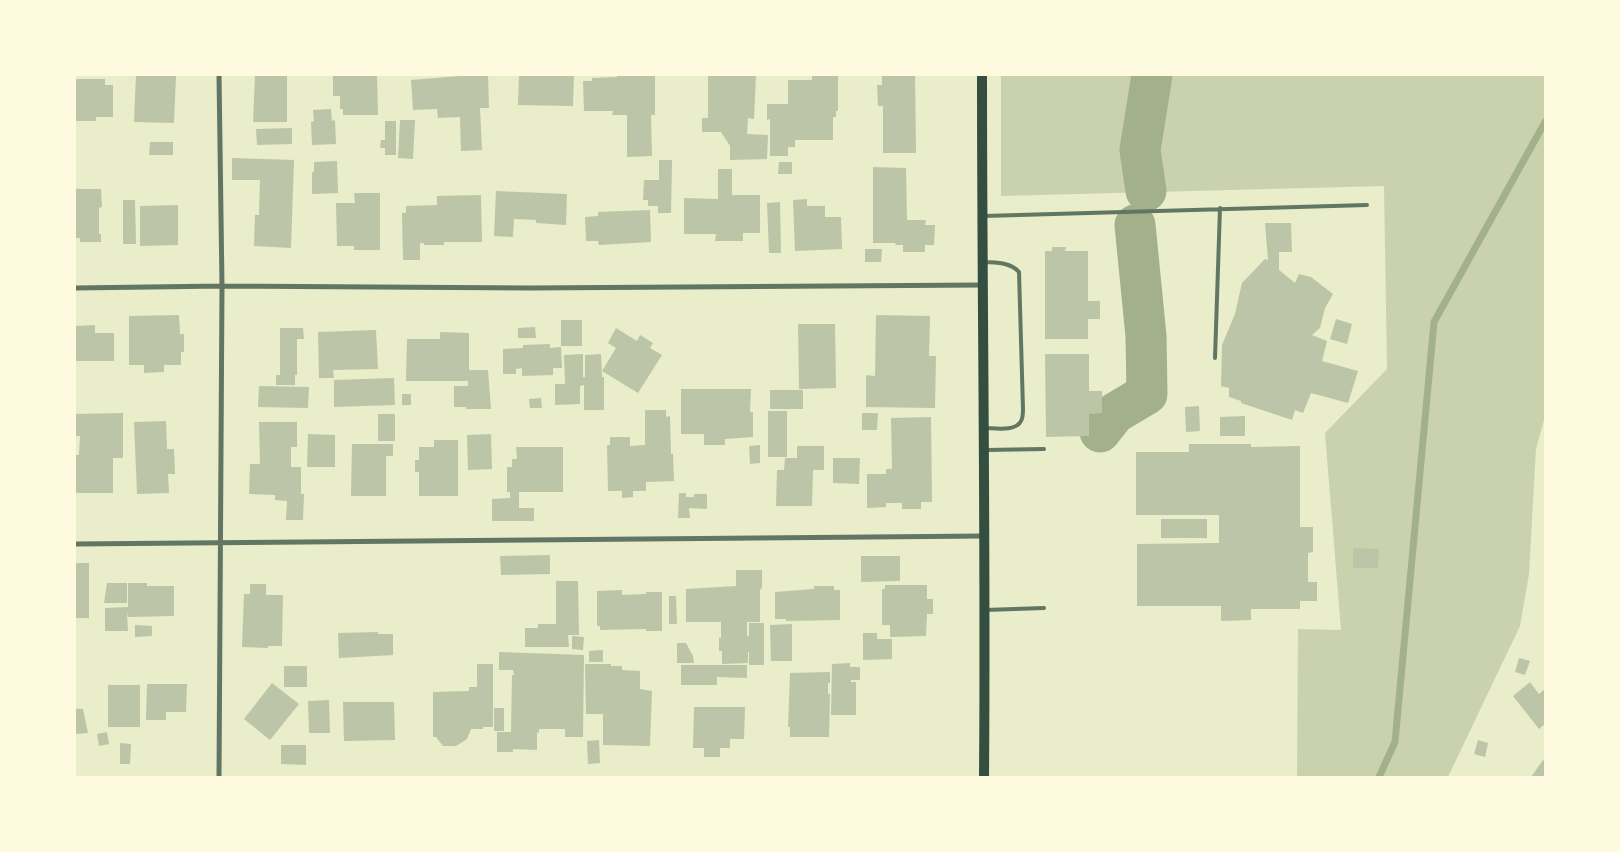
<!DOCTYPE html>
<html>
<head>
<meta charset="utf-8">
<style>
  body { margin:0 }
  #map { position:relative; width:1620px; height:852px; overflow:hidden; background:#e9edc9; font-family:"Source Sans 3",sans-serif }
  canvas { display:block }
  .frame { position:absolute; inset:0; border:76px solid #fefae0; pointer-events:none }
</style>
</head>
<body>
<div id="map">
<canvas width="1620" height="852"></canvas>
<div class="frame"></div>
</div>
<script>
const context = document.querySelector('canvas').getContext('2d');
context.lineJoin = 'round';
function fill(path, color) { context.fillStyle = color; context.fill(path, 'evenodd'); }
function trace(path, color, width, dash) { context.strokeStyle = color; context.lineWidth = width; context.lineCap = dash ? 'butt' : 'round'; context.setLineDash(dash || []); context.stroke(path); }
fill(new Path2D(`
  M1001,75h544v341l-9,33 -7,125 -9,52 -72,151h-151l1,-148 43,1 -16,-197 62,-64 -3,-183 -383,10z`), '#cad2ad');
trace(new Path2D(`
  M1379,777l16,-35 39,-420 111,-200`), '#a3b18a', 7);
trace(new Path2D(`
  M1146,191l-6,-41 12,-75
  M1100,432l15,-19 32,-19 -1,-58 -11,-111`), '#a3b18a', 41);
fill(new Path2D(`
  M136,75h40l-2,48 -40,-1z
  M255,75h32v47h-34z
  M333,75h44l1,40h-35v-6h-3v-13h-7z
  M472,75h16l1,33h-9l2,42 -21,1 -1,-34 -22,1 -1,-9 -24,1 -2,-30z
  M519,75h55l-1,31 -55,-1z
  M617,75h38v40h-4l1,41 -25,1v-42h-15l1,-4h-29l-1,-30h9v-3l25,-1z
  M708,75h48l-2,44 -6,-1 -1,16 21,1 -1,24 -37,1v-14l-9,-14h-19v-14h6z
  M812,75h26v36h-2v6h-3v23h-38v7h-7v9h-18v-37l-3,1v-16h21v-24h24z
  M882,75h33l1,78h-33v-47h-5l-1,-21h5z
  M75,79h30v6h8v32h-17v4h-21z
  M331,109l1,12 3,-1 1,24 -24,1 -1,-23 3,-1 -1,-11z
  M400,120h15l-2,39 -15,-1z
  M385,121h11v34h-11v-7h-5l1,-8h4z
  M292,128v16l-35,1 -1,-16z
  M150,142h23v13h-24z
  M232,158l62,2 -3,88 -37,-2 1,-31h4l1,-35h-28z
  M659,160h13l-1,53h-13v-7h-10v-6h-5l1,-20h15z
  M337,161l1,32 -26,1v-22h2v-10z
  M779,162h13v12h-14z
  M873,167l33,1 1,52h19l-1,5h10l-1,20h-9v7h-22v-7h-7l-1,-2h-22z
  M718,169h14v26h28v38h-17v8h-28l1,-7h-32v-36l34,1z
  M75,189h26l1,18 -3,1v26h2v8h-21v-4h-5z
  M496,191l71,3 -1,31 -30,-2v-3l-22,-1 -1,18 -19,-1z
  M354,193h26v57h-26v-4h-17l-1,-43h19z
  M481,195l1,47h-38v3h-20v-2h-4v17h-17l-1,-47h4v-7l31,-1v-9z
  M807,199v7h18v11h16l1,32 -47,2 -2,-51z
  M123,200h12l1,44h-13z
  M780,202l1,51h-12l-2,-50z
  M178,205v40l-38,1v-40z
  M650,210l1,32 -52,3 -1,-4h-12l-1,-24 13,-1v-4z
  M1265,223h26l1,29h-13v18l16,13 4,-9 12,3 22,17 -8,14 -5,20 -8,7 15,6 -5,20 36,10 -10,32 -37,-10 -8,20 -8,-3 -3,10 -51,-17v-2l-12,-4v-9l-8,-2 1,-41 13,-31 7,-31 23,-24 3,1z
  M1052,247h14l-1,4h23v50h12v18h-12v20h-43v-88h7z
  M865,249h17l-1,13h-16z
  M179,315l1,19h4v18h-3v13h-17v7l-20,1v-8h-15v-49z
  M876,315l54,1 -1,40h7l-1,52 -69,-1v-32l9,1z
  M1336,319l16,5 -5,20 -17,-5z
  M561,320h21v26h-21z
  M798,324h37l1,64 -37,1z
  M95,325v8h19v28h-39v-35z
  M535,327l1,11h-18v-10z
  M280,328h23l1,11h-7v36h-2v10h-19v-10h4z
  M616,328l21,13 3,-6 13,8 -3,5 12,7 -24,38 -36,-22 14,-23 -8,-5z
  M376,330l2,39 -45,1 1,8h-15l-1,-46z
  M440,332l29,1v37h19l3,39h-25v-2h-12v-21h14v-5h-62l1,-42h33z
  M550,344v4l11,-1 1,21h-9v7l-31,1v-8l-6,1v5h-13v-25l20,-1v-3z
  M583,354v23h2v-22l16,-1 1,23h2v33h-20v-25l-4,1v18l-25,1v-21h10l-1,-29z
  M1045,354h44v37h13v22l-13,1v22l-43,1z
  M394,378l1,27 -61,2v-27z
  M259,386l50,1 -1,21 -50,-1z
  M681,389h70l-1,23h3v25l-28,2v6h-21v-11h-23z
  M770,390h33v19h-33z
  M402,394h9v11h-9z
  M541,398l1,10h-12l-1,-9z
  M1199,406l1,25 -14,1 -1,-25z
  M645,410h21v7l4,-1 1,38h2l1,27 -28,1v9h-13v6l-11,1v-7h-14l-1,-46h3v-8h20v9l15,-1z
  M768,411h19v46h-19z
  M123,413v45h-10v35h-38v-38h4l1,-19h-5v-22z
  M862,413h16l-1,17h-15z
  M378,414h17v27h-17z
  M1245,416v20h-25v-19z
  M931,417l1,85h-11v7h-19v-6h-16v4l-19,1v-34h19v-5h6l-1,-51z
  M166,421l1,28h7l1,25h-7l1,19 -32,1 -3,-72z
  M259,422h38v25h-6v20h10v27h3l-1,26h-17l1,-19 -12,-1v-5l-26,-1 1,-30h10z
  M308,434l27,1v32h-28z
  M491,434l1,35 -24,1 -1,-35z
  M434,440h24v56h-39v-24h-4v-12h4v-13h15z
  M352,444h41v12h-7v40h-35z
  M1189,444h62v3l49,-1v81h13v25l-5,1v29h9v19h-17v8h-49v11l-30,1v-15h-84v-62l82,-1v-28h-83v-63h53z
  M760,445v18l-10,1 -1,-18z
  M797,446h27v24h-11l-1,36h-36l1,-36h7l1,-12h12v12z
  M516,447h47v45h-44v16h15v13h-42v-22l18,-1v-6h-3v-25h5v-8h5z
  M833,458h27l-1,26 -26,-1z
  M679,493h7v4h8v-3h13v15l-18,-1 1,10h-12z
  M1161,519h46v19h-46z
  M1353,548l26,1 -1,19h-25z
  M550,555v19l-49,1 -1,-19z
  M861,556h39v25l-39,1z
  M75,563h14v55h-14z
  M736,570h26v17l-2,3v32h-13v14h2v-13h15v42h-15v-13h-1v11l-26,1v-13h-3v-13h2v-16h-35v-33l50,-3z
  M556,581h22l1,54h-11l1,12h-44v-19h13v-4h18z
  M107,583h20v20h-23z
  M128,583h19v3h27v30l-46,1 -1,-5 1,19h-23v-23l23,-1z
  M250,584h16v11h17l-1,51h-14v2l-26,-1 2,-53h6z
  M885,585h42v14h6v15h-6l-1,22 -36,1v-12h-8v-36h3z
  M814,586h20v4h6v30l-54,1v-2h-11v-27l39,-3z
  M622,590v5l24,-1v-2h16v39h-16v-2l-46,1v-4h-3v-35z
  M669,596h7l1,28h-8z
  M792,624v37h-21l-1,-36z
  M135,625l17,1v10l-17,1z
  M378,632v2h15v21l-54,3 -1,-25z
  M863,633h14v6h15v20l-29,1z
  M572,636l12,1 -1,13 -11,-1z
  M677,643h9l7,13 1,7h-17z
  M603,650v12h-14v-11z
  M499,652l85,3 -1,82h-18v-8h-26v4l-2,-1v18l-24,-1v3h-16v-20h14l1,-57h2l-1,-5h-14z
  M1519,658l11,3 -5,14 -10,-3z
  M850,663v4h10v13h-9v2h5v33h-25l1,-51z
  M477,664h16v63h-10v2h-12l-4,10 -11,7h-13l-7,-9h-3v-45l36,-1v-4h8z
  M585,664h26v2h11v4l18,1v18l12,2 -2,55 -47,-1v-31h-17z
  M681,665h66v13l-30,-1v8h-36z
  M284,666h23v21h-23z
  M830,672v11h-2v11h2l-1,43h-39v-10h-2l2,-54z
  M1530,682l9,12 6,-5v35l-6,5 -26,-33z
  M272,683l27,21 -29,36 -26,-21z
  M147,684h40l-1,28h-20v8h-20z
  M108,685h32v42h-32z
  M329,700l1,33h-21l-1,-32z
  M343,702h51l1,38 -51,1z
  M694,707h51l-1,32h-14v9h-10v9h-16v-9h-11z
  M494,708h10v23h-10z
  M75,709h8l5,24 -13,1z
  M107,732l2,12 -10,2 -2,-12z
  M599,740l1,23 -12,1 -1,-23z
  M1478,740l10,3 -3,14 -11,-3z
  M120,743l11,1 -1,20h-10z
  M281,745h25v20l-25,-1z
  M1543,760l2,2v15h-14z`), '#bcc5a7');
trace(new Path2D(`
  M984,216l383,-11
  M984,262c13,1 26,0 35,10l4,137c0,4 0,9 -2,12 -5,11 -27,7 -36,7
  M1215,358l5,-150
  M986,450l58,-1
  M985,610l59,-2`), '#617663', 4);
trace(new Path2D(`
  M75,288l147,-2 308,2 452,-3
  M75,544l909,-8
  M219,777l3,-491 -3,-211`), '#617663', 5);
trace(new Path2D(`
  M982,75c0,234 4,468 2,702`), '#344e41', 10);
</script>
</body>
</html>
